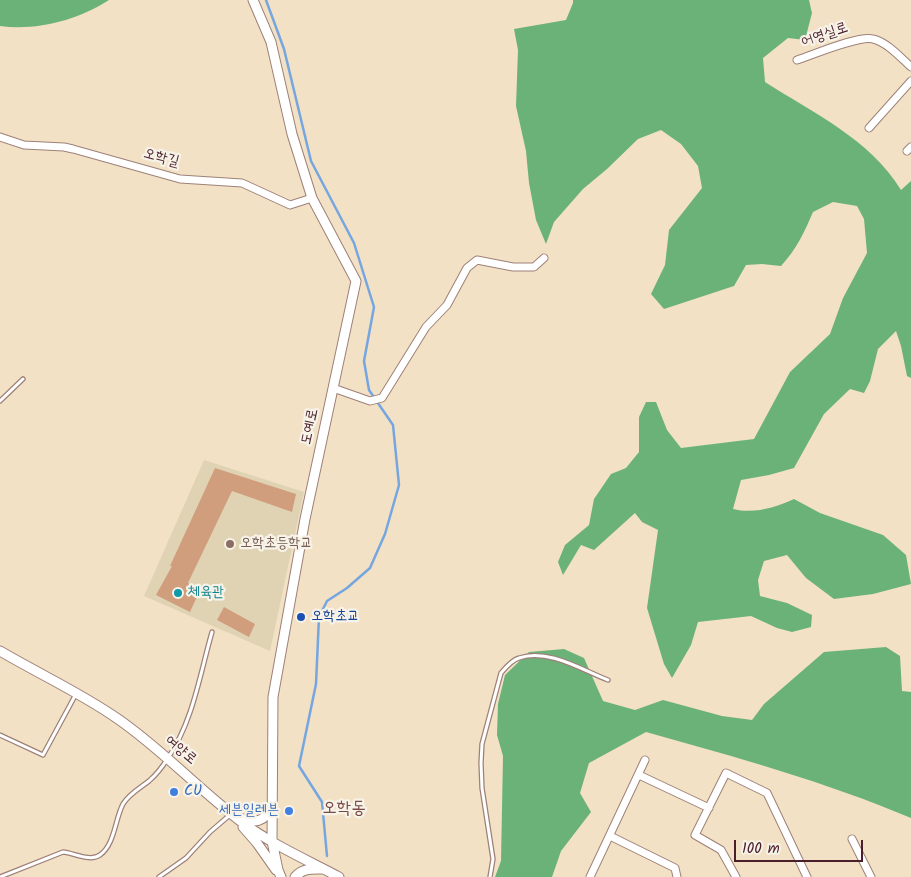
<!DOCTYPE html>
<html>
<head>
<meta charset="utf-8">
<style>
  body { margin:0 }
  #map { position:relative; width:911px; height:877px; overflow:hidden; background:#f2e1c5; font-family:Kalam,sans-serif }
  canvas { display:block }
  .scale { position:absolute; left:734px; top:840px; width:129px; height:22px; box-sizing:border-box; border:2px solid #4a1f2b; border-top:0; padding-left:6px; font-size:15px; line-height:18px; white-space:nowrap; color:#4a1f2b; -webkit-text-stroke:4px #f7f3e8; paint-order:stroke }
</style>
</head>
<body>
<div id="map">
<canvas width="911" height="877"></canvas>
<div class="scale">100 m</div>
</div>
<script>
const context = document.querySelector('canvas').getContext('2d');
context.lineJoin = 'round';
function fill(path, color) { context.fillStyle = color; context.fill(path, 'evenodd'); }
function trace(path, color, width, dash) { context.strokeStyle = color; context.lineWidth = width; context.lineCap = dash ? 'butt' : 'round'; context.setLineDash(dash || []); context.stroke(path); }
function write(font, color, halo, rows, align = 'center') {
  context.font = font + ' Kalam,"Poor Story",sans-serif'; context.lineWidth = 4.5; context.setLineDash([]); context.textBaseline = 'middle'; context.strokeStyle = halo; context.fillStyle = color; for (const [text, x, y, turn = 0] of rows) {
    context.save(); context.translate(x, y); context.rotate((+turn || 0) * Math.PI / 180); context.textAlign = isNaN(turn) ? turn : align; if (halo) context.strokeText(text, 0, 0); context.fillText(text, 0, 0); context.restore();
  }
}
fill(new Path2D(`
  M204,460l100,32 -34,159 -126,-55z`), '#e0d3b4');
fill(new Path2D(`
  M0,0h109c-31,20 -72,31 -109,26z
  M573,0h236l3,13 -7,27 -17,-2 -25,20 2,24c48,31 105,57 136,108l10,-9v197l-4,-2 -6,-30 -5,-15 -18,18 -8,32 -6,12 -14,-4 -26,25 -30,54 -25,7 -28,5 -8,29c21,5 41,-1 61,-10l26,14 63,22 23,20 5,29 -38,10 -39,5 -28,-21 -19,-23 -23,6 -6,19 2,16 27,7 25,12 -1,12 -19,5 -15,-4 -26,-12 -53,6 -7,23 -19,33 -8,-14 -17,-56 11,-78 -16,-8 -7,-9 -41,37 -13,-5 -18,30 -5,-13 7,-17 24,-20 5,-26 17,-25 15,-6 13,-16v-35l7,-15h10l11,28 14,18 73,-9 36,-67 40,-38 13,-36 24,-45 -3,-34 -7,-13 -24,-4 -20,10c-8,19 -17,38 -32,54l-19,-2 -16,1 -12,21 -70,23 -13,-15 14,-29 4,-35 33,-42 -4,-22 -17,-22 -20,-14 -23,9 -31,30 -24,20 -29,33 -8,22 -10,-24 -7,-37 -3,-32 -10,-45 2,-56 -4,-21 52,-9 7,-17z
  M886,647l14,9 2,35 9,1v126c-85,-36 -175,-61 -265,-86l-57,31 -9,30 11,19 -30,39 -9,26h-57l6,-16 2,-105 -6,-21 1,-31 7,-29 24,-23 35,-3 20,9 19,43 32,9 28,-10 59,16 30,4 12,-16 60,-52z`), '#6bb278');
trace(new Path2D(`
  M266,0l18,49 27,112 43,82 20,64 -10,54 5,29 24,35 6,60 -14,49 -15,34 -23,20 -20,13 -8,16 -3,67 -17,82 23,36 5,54`), '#75a6df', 2.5);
fill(new Path2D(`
  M215,468l81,26 -4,18 -60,-21 -44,92 12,7 -10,22 -34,-17 16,-29h-2z
  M224,607l31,17 -6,13 -32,-17z`), '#d19e7d');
const service = new Path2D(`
  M0,401l23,-22
  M0,735l43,20 33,-61
  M0,877l63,-25c11,1 27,10 37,3 15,-11 15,-36 23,-51 6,-10 17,-16 26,-23 7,-6 14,-15 19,-23 25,-37 32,-84 44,-126
  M159,877l27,-19 24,-26 21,-18
  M490,877l3,-18 -11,-71 -1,-25 1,-19 19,-71c5,-6 11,-13 18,-15 29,-10 63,12 89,22`);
const minor = new Path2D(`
  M797,60c16,-5 62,-25 76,-21 14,3 28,19 38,28
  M869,128l42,-47
  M0,137l24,8 40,2 9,2 107,30 62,4 48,22 22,-7
  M907,151l4,-4
  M333,388l37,13 12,-3 44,-71 21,-22 20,-37 10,-8 36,7h21l10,-9
  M639,775l70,33
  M610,836l65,32 2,9
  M852,839l19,38
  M590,877l55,-117
  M736,877l-15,-27 -26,-15 31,-62 41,20 40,84`);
const tertiary = new Path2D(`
  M253,0l18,42 21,92 20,64 44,83 -51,238 -32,178 -1,144 6,29 3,7
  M0,651c39,23 81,42 118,68 45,31 82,72 125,104 30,22 64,37 96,54
  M240,818c14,6 26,4 31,-12
  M243,827l14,16 19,27
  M295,877c8,-9 17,-8 27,-8`);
trace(service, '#9e8078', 5.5);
trace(minor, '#9e8078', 9);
trace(tertiary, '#9e8078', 11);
trace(service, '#fff', 3);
trace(minor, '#fff', 7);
trace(tertiary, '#fff', 9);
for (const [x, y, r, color] of [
  [230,544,5,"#8d6e63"],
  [178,593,5,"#0f9aa8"],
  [301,617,5,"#1a4fb4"],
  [174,792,5,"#3f7fe0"],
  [289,811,5,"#3f7fe0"]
]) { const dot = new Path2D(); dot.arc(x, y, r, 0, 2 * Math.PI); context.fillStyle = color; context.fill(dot); trace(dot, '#f7f3e8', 2); }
write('15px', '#4a1f2b', '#f7f3e8', [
  ["어영실로",825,36,-19],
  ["오학길",161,159,15],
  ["도예로",311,427,-78],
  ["여양로",180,751,40]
]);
write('15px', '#785e54', '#f7f3e8', [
  ["오학초등학교",240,544]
], 'left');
write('15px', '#0d838f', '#f7f3e8', [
  ["체육관",188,593]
], 'left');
write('15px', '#164399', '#f7f3e8', [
  ["오학초교",311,617]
], 'left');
write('15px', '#366cbe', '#f7f3e8', [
  ["CU",184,792],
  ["세븐일레븐",279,811,"right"]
], 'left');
write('18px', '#794b48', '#f7f3e8', [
  ["오학동",344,810]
]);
</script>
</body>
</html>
